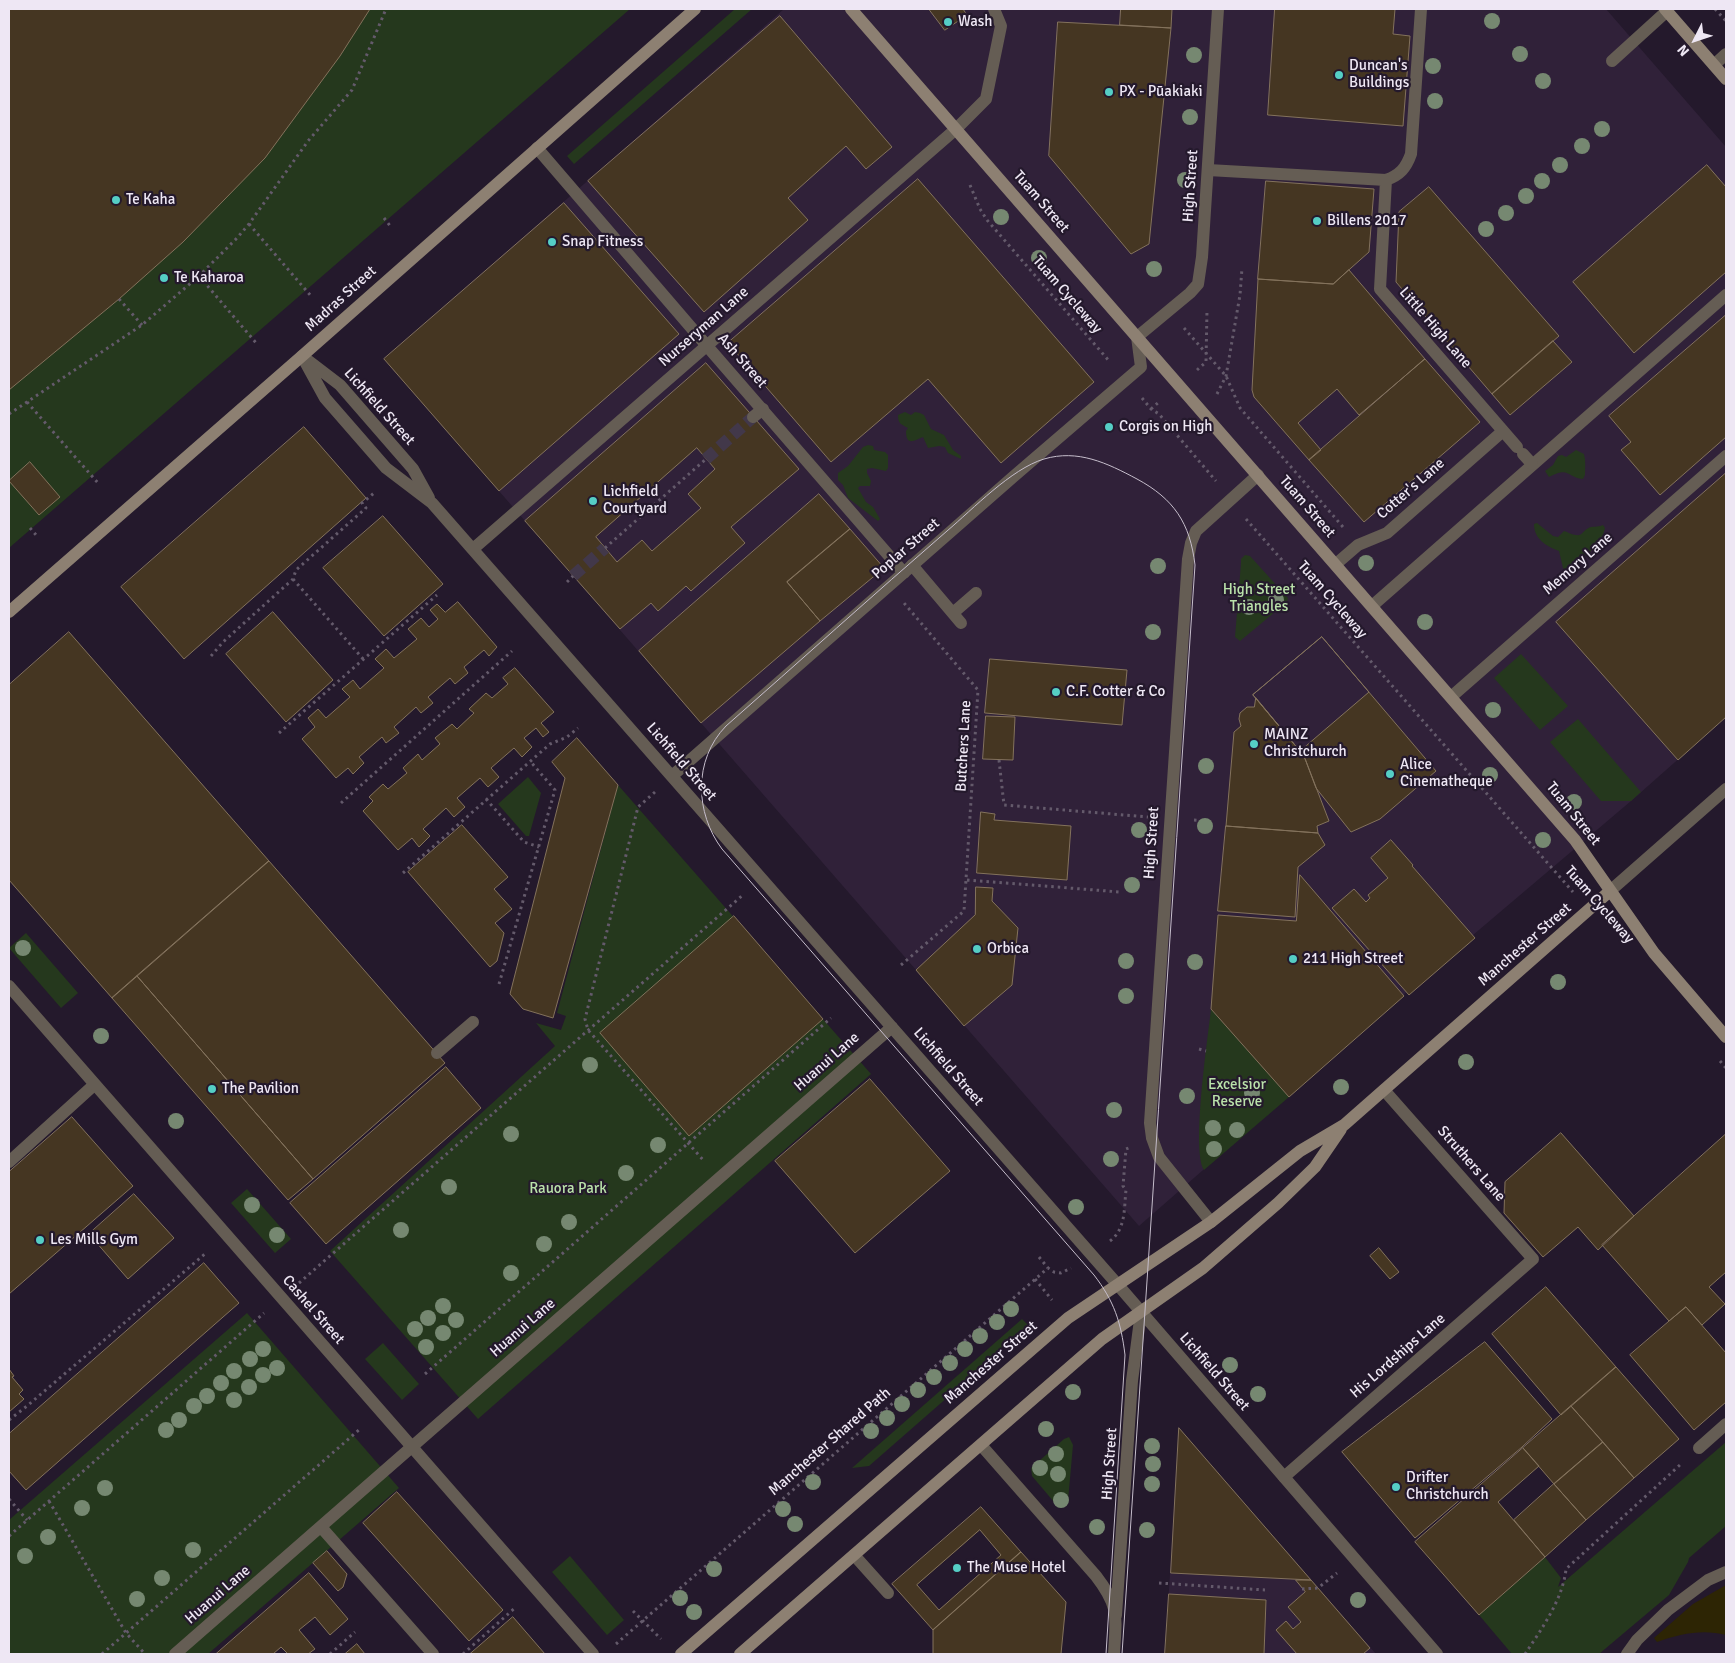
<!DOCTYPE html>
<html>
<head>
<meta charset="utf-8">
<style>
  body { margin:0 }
  #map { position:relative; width:1735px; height:1663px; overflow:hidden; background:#24192c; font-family:Signika,sans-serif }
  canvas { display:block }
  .frame { position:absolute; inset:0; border:10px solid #eee7f4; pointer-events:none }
  .north { position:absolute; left:1670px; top:15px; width:50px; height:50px; -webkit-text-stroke:4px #24192c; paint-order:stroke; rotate:229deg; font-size:14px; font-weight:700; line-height:20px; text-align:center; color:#eee7f4 }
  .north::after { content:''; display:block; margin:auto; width:18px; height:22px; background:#eee7f4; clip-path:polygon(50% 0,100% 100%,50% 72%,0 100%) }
</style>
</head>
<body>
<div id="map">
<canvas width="1735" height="1663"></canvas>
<div class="frame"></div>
<div class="north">N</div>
</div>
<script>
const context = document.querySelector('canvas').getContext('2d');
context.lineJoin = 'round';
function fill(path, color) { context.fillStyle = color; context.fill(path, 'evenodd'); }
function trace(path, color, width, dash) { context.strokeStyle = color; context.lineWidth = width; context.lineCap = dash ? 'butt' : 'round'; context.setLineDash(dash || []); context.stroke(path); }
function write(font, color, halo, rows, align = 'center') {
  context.font = font + ' Signika,sans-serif'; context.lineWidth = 4.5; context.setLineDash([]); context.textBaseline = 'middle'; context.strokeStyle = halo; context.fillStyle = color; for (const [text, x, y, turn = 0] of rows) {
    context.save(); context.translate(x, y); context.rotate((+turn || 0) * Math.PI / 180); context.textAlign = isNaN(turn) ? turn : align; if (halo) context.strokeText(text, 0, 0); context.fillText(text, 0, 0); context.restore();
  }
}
fill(new Path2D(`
  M784,9h822l120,138v570l-95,84 -191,162 -301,263 -755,-867z
  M1179,1428l197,226h-211z`), '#302139');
fill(new Path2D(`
  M9,9h621l-621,539z
  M735,9h17l-178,155 -7,-8z
  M905,412l6,3 4,-3 5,1 4,2 7,14 13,6 9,15 8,6v3l-13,-6 -3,-6 -6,-1 -11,2 -5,-11c-8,3 -17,10 -17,-6l2,-3c-7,-4 -10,-4 -10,-13z
  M868,445l5,1 1,4 11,2 3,3v13l-2,3 -14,-3 -5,1v4l4,8 -1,5h-10l-2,2 8,14 7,5 7,12 -2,2 -30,-23 -5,-13 -5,-5v-7l10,-7 15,-19z
  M1576,450l8,4c2,7 1,14 1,21l-2,4c-17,-2 -13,-13 -34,-2l-4,-6 8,-6 5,-9 4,-1 4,2z
  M1537,523l16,13 5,1 6,-6c4,1 8,4 12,4 6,1 7,-4 11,-6 5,-4 11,-1 16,-4l2,3 -2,7 -10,11 -4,9 -7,1 -5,12 -5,5 -6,-1 -3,-4 -4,-17c-13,-5 -25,-12 -25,-27z
  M1245,555l5,1 38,42 -1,4 -47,39 -5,-4 6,-74v-4z
  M1521,654l47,52 -28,24 -46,-52z
  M1578,719l63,73 -10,9h-30l-51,-59z
  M528,777l13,16 -12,43h-3l-28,-32z
  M618,785l253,289 -393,345 -148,-168 225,-205 -19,-23 25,7 5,-14 -9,-3z
  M26,933l52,60 -17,15 -52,-60z
  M1211,1009l78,88 -85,73c-13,-20 4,-133 7,-161z
  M247,1189l44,50 -16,14 -44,-50z
  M247,1313l152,175 -191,166h-199v-134z
  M1022,1319l7,7 -160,140 -17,2z
  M383,1343l36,41 -17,16 -37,-41z
  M1069,1437l4,8 -5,56 -3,5 -6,2 -27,-32 -1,-8 33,-29z
  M1726,1442v84l-37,32 -1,4 -19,33 -70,59h-87l-33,-39 66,-58 16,21 -3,9z
  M570,1556l54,64 -17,15 -55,-63z`), '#25381d');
fill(new Path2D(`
  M1726,1585v50c-24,-6 -46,-1 -69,7l-3,-4 39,-34z`), '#2d2504');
const building = new Path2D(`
  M9,9h361l-30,47 -75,102 -82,84 -64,57 -110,91z
  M929,9h34l4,6 -22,15z
  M1121,9h51l-1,19 -51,-3z
  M1275,9h120l-2,25 17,2 -7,90 -135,-11z
  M780,16l112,131 -26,22 -20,-23 -58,52 20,22 -104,92 -116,-131z
  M1058,22l113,6 -22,216 -18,10 -82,-98z
  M1707,165l19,22v85l-92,81 -61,-71z
  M918,179l176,203 -93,81 -73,-84 -97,83 -103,-119z
  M1266,181l108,8 -5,63 -36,32 -75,-5z
  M1429,187l130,149 -67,58 -96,-112 3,-70z
  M564,203l115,131 -180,157 -115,-132z
  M1349,270l76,89 -66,56 -22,-26 -39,34 23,27 -12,10 -55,-63 -2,-7 6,-111 75,5z
  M1726,315v122l-66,58 -39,-45 10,-8 -22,-26z
  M1553,341l19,21 -62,53 -18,-21z
  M1425,359l55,63 -116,100 -55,-62z
  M706,363l93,106 -68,58 14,16 -54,48 -5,-5 -28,25 -7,-8 -31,26 -95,-108zM697,448l18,21 -27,25 13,14 -49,43 -10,-11 -25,22 -21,-25z
  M304,427l62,71 -182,161 -63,-72z
  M30,462l30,35 -21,18 -30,-34z
  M1726,473v244l-48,43 -122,-138z
  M819,494l31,35 -63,53 33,39 -119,102 -62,-72z
  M383,516l60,68 -59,52 -61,-68z
  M850,529l34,39 -64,53 -33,-39z
  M458,602l39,45 -8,9 -5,-6 -20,17 4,6 -13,11 -5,-6 -22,19 5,6 -12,10 -5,-6 -22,20 5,6 -13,10 -4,-6 -23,20 5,6 -11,11 -5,-6 -12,10 -34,-39 13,-12 -7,-9 10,-9 8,9 24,-21 -8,-8 11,-9 7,9 24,-21 -9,-9 11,-10 8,9 23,-19 -9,-10 13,-11 8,9 9,-8 -8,-9 7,-6 8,8z
  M273,612l60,68 -47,42 -60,-68z
  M69,632l200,229 -157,137 -103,-118v-195z
  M1322,637l114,134 -56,48 -29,13 -35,-44 -12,-32 -51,-61z
  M1322,637l47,55 -69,59 -47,-56z
  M990,659l137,11 -5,55 -137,-12z
  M515,668l39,44 -13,11 8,9 -6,5 -7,-9 -12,10 8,9 -10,10 -8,-9 -23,20 8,9 -11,10 -8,-9 -23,20 8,9 -11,10 -8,-9 -23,21 7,7 -11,11 -7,-9 -14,12 -35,-39 10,-10 -4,-4 14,-13 5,5 19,-16 -4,-5 15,-14 4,6 18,-16 -5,-6 17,-14 5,5 17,-16 -5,-4 17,-16 6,5 16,-14 -5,-6z
  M1256,698l48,58 25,65 -12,5 1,7 -92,-7 8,-94 7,-6 -2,-7 1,-6 7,-6h7z
  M986,716l29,1 -2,43 -30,-1z
  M577,738l41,47 -65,233 -30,-9 -13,-15 55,-216 -13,-16z
  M981,812l14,2 -1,6 77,6 -4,54 -90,-7z
  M462,825l46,52 -14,12 18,20 -17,14 9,10 -7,28 -7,6 -82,-95z
  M1226,826l92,7 7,12 -27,22 -3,50 -77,-6z
  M1391,840l22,25 -1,1 63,72 -66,57 -77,-87 22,-19 12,13 4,-4 -2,-3 20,-17 -17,-20z
  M269,861l176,202 -132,116 -176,-203z
  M1300,875l104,121 -115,101 -78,-88 7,-94 78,6z
  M976,887l17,1 -1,13 26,27 -6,57 -48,41 -48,-56 59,-55z
  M734,916l89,103 -134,117 -89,-103z
  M137,976l176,203 -25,21 -176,-202z
  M446,1067l35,41 -155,136 -36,-41z
  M870,1079l80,92 -95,82 -80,-92z
  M72,1117l61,69 -124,108v-122z
  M1561,1133l73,83 -36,34 -20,-23 -35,30 -39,-44 1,-31z
  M1726,1134v138l-17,15 16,17 -23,21 -16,-18 -17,14 -67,-76z
  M134,1194l40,44 -46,41 -39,-45z
  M1379,1248l20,24 -9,7 -20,-23z
  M204,1263l35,40 -213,187 -17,-19v-37z
  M1546,1287l70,80 -55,48 -69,-81z
  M1686,1307l40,46v49l-32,28 -64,-75z
  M1485,1342l67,77 -30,28 -107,91 -73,-86z
  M1616,1367l63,72 -45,39 -63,-72z
  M9,1369l5,7 -2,1 11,13 -4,4 5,5 -15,13z
  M1571,1406l32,36 -49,42 -31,-36z
  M1179,1428l132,152 -140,-7z
  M1603,1442l31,36 -48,42 -32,-36z
  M1523,1448l16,18 -41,36 47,55 -66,58 -64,-73z
  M1554,1484l32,36 -41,37 -31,-37z
  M397,1492l106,118 -34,31 -106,-118z
  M981,1507l40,45 -88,78 -41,-46z
  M980,1530l21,25 -62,55 -22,-25z
  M327,1551l20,23 -4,13 -5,4 -25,-28z
  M1021,1552l45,50 -5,52h-128v-24z
  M309,1573l39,46 -18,16 -15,-18 -16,13 16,19 -7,5h-20l-7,-7 -8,7h-57z
  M1296,1580h15l59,68 -7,6h-66l-21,-24 10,-9 7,8 8,-7 -13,-15 17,-15z
  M1169,1594l97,6 -2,54h-99z
  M513,1617l32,37h-75z
  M357,1644l8,10h-20z`);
fill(building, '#453622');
trace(building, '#83725c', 1);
trace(new Path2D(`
  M706,459l47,-42
  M573,576l32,-28`), '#42384a', 12, [12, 6]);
trace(new Path2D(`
  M1715,9l11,12
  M970,185l10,24 7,11 123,142
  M384,218l7,9
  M249,224l62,72
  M199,276l58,68
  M119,299l23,26
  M1184,328l42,48 14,32 103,119
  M1197,370l9,-8 1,-52
  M1217,394l9,-18 14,-81 2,-27
  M1142,398l9,11 8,5 57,67
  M27,402l71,81
  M1151,409l9,-8
  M9,414l133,-89 57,-49 38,-38 12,-14 59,-83 44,-51 34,-81
  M1246,519l327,373
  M30,528l7,8
  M605,548l101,-89
  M293,579l71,81
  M567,582l6,-6
  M211,656l12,-14 70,-63 3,-9 70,-62 -4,-5 12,-10
  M279,733l158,-138
  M999,760l5,45 144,12
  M655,792l-17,15 -53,212 3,11 116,131
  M486,799l38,43 15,5
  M341,803l171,-152
  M1194,820l15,1
  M403,873l147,-129 17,-7 11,-9
  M967,880l153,12
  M901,965l63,-54 14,-221 -74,-87
  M499,984l56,-194 -25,-29
  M1199,1049l7,2
  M1720,1061l6,7
  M1110,1241c16,-12 14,-33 16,-51l-3,-4 3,-37 5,-2
  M1039,1257l9,11
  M1035,1279l17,21
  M299,1283l445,-389
  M425,1374l406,-356
  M9,1420l18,-14 179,-153
  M9,1499l18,21
  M49,1501l77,132 19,21
  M9,1536l255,-223
  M1159,1583l106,7
  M1302,1589l16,-1 19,-15
  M633,1611l28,28
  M616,1644l432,-376 6,4 7,1 10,-5
  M102,1654l258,-225
  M330,1654l25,-22
  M463,1654l53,-47
  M1525,1654c16,-24 38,-55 41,-85l115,-105`), '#645a6b', 3, [2.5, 4]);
trace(new Path2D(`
  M1612,61l55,-50
  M1714,65l12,-11
  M956,129l30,-30 15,-73 -7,-17
  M912,565l49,58
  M1372,606l354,-311
  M953,613l23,-20
  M437,1053l36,-31
  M9,1162l85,-77
  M1699,1448l27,-24
  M1284,1477l249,-218 -149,-169
  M854,1555l34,38
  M1627,1654l10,-14 31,-30 40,-30 18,-8`), '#655d54', 12);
trace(new Path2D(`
  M1421,9l-10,145c-5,14 -11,21 -25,26l-6,109 137,158
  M537,148l170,198
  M1208,170l178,10
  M753,417l10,-8
  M1523,454l9,10
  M1336,564l22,-19 29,-12 116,-102
  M1116,1615l16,-234 9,-69`), '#655d54', 12);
trace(new Path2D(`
  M707,346l197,227
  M302,356l23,42 61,70 46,35 686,782
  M306,359l34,26 73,84 16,29
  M473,549l483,-420
  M1451,697l275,-241
  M672,776l341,-299 128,-110 -4,-30 53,-44 8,-9 4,-27 16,-248
  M1211,1222l-52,-65 -7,-19 -2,-15 38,-564 3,-16 5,-12 62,-56
  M981,1445l115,131c24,31 20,41 18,78
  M321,1527l112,127
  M175,1654l717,-627`), '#655d54', 12);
trace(new Path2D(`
  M1610,891l116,-102
  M9,986l584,668
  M1118,1285l319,369`), '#655d54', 12);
trace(new Path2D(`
  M851,9l724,831 79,113 72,84
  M1665,9l61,70
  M9,612l293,-256 393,-347
  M681,1654l387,-336 143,-96 89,-71 44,-26 266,-234
  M740,1654l362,-315 101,-71 75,-65 37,-36 26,-38`), '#8d8072', 12);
trace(new Path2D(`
  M1106,1654l19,-299c-4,-33 -11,-54 -31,-80l-372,-426c-27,-36 -29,-89 4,-123 74,-65 147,-131 221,-195 26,-22 64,-62 97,-72 34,-10 63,4 93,20 37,20 53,44 58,86l-73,1089`), '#c6becc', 1);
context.fillStyle = '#768871';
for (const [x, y] of [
  [1492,21],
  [1520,54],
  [1194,55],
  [1433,66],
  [1543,81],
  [1435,101],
  [1190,117],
  [1602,129],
  [1582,146],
  [1560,165],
  [1185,180],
  [1542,181],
  [1526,196],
  [1506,213],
  [1001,217],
  [1486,229],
  [1039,258],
  [1154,269],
  [1366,563],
  [1158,566],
  [1276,600],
  [1249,607],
  [1425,622],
  [1153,632],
  [1493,710],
  [1206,766],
  [1490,775],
  [1574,802],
  [1205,826],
  [1139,830],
  [1543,840],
  [1132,885],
  [23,948],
  [1126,961],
  [1195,962],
  [1558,982],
  [1126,996],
  [101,1036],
  [1466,1062],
  [590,1065],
  [1341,1087],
  [1252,1093],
  [1187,1096],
  [1114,1110],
  [176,1121],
  [1213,1128],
  [1237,1130],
  [511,1134],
  [658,1145],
  [1214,1149],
  [1111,1159],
  [626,1173],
  [449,1187],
  [252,1205],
  [1076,1207],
  [569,1222],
  [401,1230],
  [277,1235],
  [544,1244],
  [511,1273],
  [443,1306],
  [1011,1309],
  [428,1318],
  [456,1320],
  [997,1322],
  [415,1329],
  [443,1333],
  [980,1336],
  [426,1347],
  [263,1349],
  [965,1349],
  [250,1359],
  [950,1363],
  [1230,1365],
  [277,1368],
  [234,1371],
  [263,1375],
  [934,1377],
  [221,1383],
  [249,1387],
  [918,1390],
  [1073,1392],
  [1258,1394],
  [207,1396],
  [234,1400],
  [902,1404],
  [194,1406],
  [887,1418],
  [179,1420],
  [1046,1429],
  [166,1430],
  [871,1431],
  [1152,1446],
  [1056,1454],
  [1153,1464],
  [1040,1468],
  [1058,1474],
  [813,1482],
  [1152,1484],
  [105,1488],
  [1061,1500],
  [82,1508],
  [783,1509],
  [795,1524],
  [1097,1527],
  [1147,1530],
  [48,1537],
  [193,1550],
  [25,1556],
  [714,1569],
  [162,1578],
  [680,1598],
  [137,1599],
  [1358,1600],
  [694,1612]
]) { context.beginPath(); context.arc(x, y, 8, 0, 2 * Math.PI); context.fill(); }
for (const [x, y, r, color] of [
  [948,22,5,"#55cec5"],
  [1339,75,5,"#55cec5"],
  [1109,92,5,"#55cec5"],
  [116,200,5,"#55cec5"],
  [1317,221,5,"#55cec5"],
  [552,242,5,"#55cec5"],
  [164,278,5,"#55cec5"],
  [1109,427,5,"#55cec5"],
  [593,501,5,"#55cec5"],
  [1056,692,5,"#55cec5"],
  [1254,744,5,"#55cec5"],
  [1390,774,5,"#55cec5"],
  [977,949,5,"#55cec5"],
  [1293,959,5,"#55cec5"],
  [212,1089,5,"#55cec5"],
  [40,1240,5,"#55cec5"],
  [1396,1487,5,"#55cec5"],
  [957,1568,5,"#55cec5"]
]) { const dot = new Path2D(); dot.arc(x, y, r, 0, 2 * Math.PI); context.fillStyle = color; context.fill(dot); trace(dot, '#24192c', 2); }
write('15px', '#eee7f4', '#24192c', [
  ["Wash",958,22],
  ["Duncan's",1349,66],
  ["Buildings",1349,83],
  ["PX - Pūakiaki",1119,92],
  ["Te Kaha",126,200],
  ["Billens 2017",1327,221],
  ["Snap Fitness",562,242],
  ["Te Kaharoa",174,278],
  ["Corgis on High",1119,427],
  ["Lichfield",603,492],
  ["Courtyard",603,509],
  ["C.F. Cotter & Co",1066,692],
  ["MAINZ",1264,735],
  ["Christchurch",1264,752],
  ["Alice",1400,765],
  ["Cinematheque",1400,782],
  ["Orbica",987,949],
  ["211 High Street",1303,959],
  ["The Pavilion",222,1089],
  ["Les Mills Gym",50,1240],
  ["Drifter",1406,1478],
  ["Christchurch",1406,1495],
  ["The Muse Hotel",967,1568]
], 'left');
write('15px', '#eee7f4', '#24192c', [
  ["High Street",1191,186,-86],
  ["Tuam Street",1041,202,49],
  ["Tuam Cycleway",1067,295,49],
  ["Madras Street",341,299,-42],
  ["Nurseryman Lane",704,327,-41],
  ["Little High Lane",1435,328,49],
  ["Ash Street",742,361,49],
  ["Lichfield Street",379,407,48],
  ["Cotter's Lane",1411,489,-41],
  ["Tuam Street",1307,507,49],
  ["Poplar Street",906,549,-41],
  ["Memory Lane",1578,564,-41],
  ["Tuam Cycleway",1332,600,49],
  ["Butchers Lane",964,746,-87],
  ["Lichfield Street",681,762,49],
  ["Tuam Street",1573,814,51],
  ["High Street",1152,843,-86],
  ["Tuam Cycleway",1599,905,49],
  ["Manchester Street",1525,945,-41],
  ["Huanui Lane",827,1062,-41],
  ["Lichfield Street",948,1067,49],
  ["Struthers Lane",1471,1164,49],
  ["Cashel Street",313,1310,49],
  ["Huanui Lane",523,1328,-41],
  ["His Lordships Lane",1398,1356,-41],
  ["Manchester Street",991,1363,-41],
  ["Lichfield Street",1214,1372,49],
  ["Manchester Shared Path",830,1442,-41],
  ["High Street",1110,1464,-86],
  ["Huanui Lane",218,1595,-41]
]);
write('15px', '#bae2aa', '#24192c', [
  ["High Street",1259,590],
  ["Triangles",1259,607],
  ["Excelsior",1237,1085],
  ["Reserve",1237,1102],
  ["Rauora Park",568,1189]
]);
</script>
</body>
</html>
